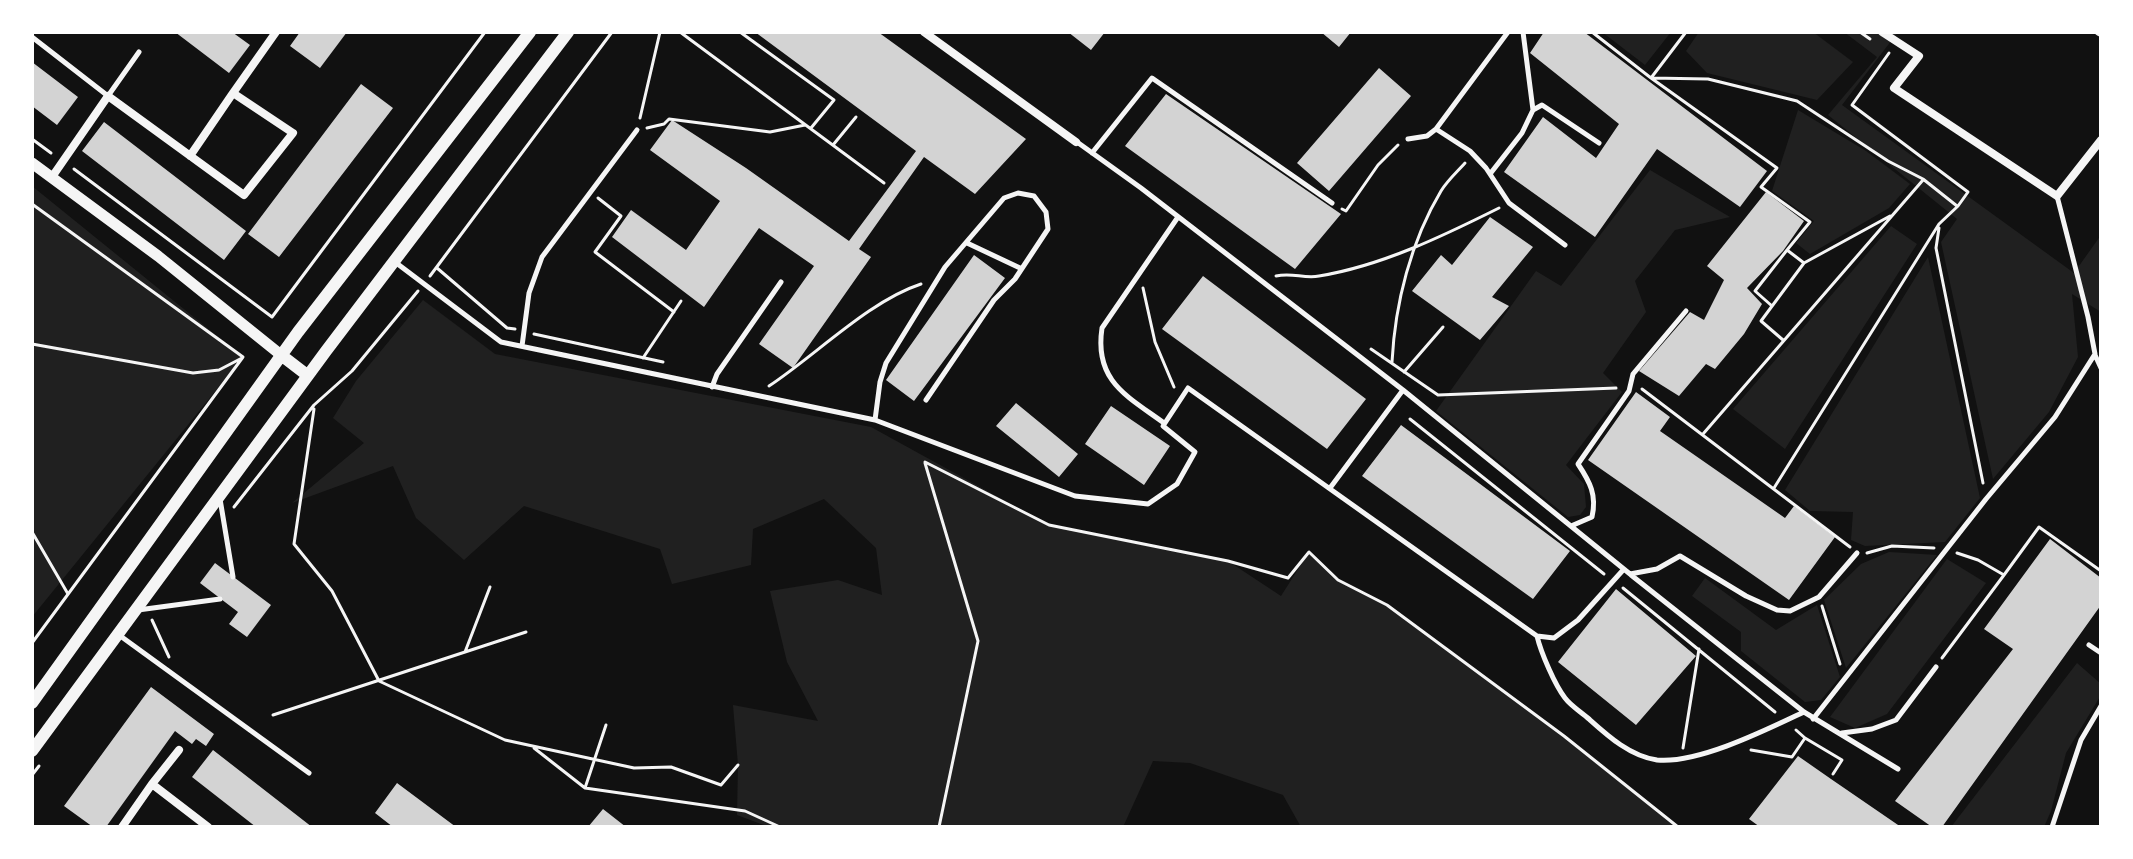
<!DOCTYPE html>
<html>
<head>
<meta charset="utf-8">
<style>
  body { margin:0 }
  #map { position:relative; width:2133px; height:859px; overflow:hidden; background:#111; font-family:"PT Sans Narrow",sans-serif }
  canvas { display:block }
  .frame { position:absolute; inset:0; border:34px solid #fff; pointer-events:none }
</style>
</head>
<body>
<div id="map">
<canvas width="2133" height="859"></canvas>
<div class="frame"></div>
</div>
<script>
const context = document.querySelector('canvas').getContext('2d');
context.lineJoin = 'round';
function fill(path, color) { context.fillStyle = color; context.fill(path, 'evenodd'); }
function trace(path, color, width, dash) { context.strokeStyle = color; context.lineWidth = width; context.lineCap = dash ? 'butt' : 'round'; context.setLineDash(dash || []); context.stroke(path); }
fill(new Path2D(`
  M1602,32h69l-26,33z
  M1699,32h114l40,30 -36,38 -110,-27 -21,-22z
  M1844,32h54l-56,73 232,168 27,-38v77l-29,-18 6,63 -29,55 -56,67 -52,-237 16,-23 -129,-104 49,-58z
  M1798,110l68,41 44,33 -21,24 -79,46 -14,-11 18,-22 -42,-30z
  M1650,170l80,47 -55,13 -40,51 11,31 -43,61 19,19 -56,73 18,19 2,23 -6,8 -12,2 -132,-106 100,-140 25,15z
  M32,186l211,171 -211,260z
  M1891,226l26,18 -132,205 -52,-40z
  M1928,257l52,241 -35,44 -80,4 -14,-6 2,-28 -43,-1 -25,-21z
  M423,300l72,54 376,73 178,98 179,36 53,35 28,-44 29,28 49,25 177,131 114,91h-377l-18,-32 -93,-32 -37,-2 -30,66h-354l-32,-12 1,-50 -5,-60 85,16 -31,-59 -17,-71 68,-11 44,15 -6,-47 -52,-49 -71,30 -2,36 -79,19 -12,-35 -136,-43 -60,54 -48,-42 -23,-52 -101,37 72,-60 -31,-25 23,-37z
  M1889,552l48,3 -91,113 -22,-68 37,-36z
  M1947,559l39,24 -99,131 -32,14 -25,-11z
  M1705,578l71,52 41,-25 23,72 -19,23 -16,2 -64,-51v-19l-49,-36z
  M2077,663l24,21v11l-35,58 -15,58 -7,16h-93z`), '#202020');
fill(new Path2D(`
  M175,32h57l18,13 -21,28z
  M300,32h47l-27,36 -30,-22z
  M755,32h123l148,107 -51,55 -51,-37 -65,92 12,8 -78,111 -34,-24 55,-78 -55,-38 -55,79 -92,-70 19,-27 55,40 34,-49 -70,-51 22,-30 74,48 103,73 67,-90z
  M1068,32h37l-14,18z
  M1321,32h30l-12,15z
  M1544,32h40l183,139 -27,36 -83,-58 -62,88 -91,-65 39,-55 53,41 23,-34 -89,-71z
  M32,62l46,35 -21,28 -25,-19z
  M1379,68l32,28 -82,95 -32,-28z
  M361,84l32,24 -114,149 -31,-23z
  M1166,94l175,120 -46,55 -170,-123z
  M104,122l142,109 -22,29 -142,-109z
  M1766,192l38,29 -21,30 -36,37 15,16 -18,30 -29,35 -9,-5 -27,32 -40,-25 51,-59 14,8 20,-40 -17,-14z
  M1490,217l43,30 -41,50 17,9 -29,34 -68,-49 29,-36 11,10z
  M974,255l31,23 -91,123 -28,-21z
  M1203,276l163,123 -39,50 -165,-120z
  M1636,392l34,25 -10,14 125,87 9,-12 41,31 -46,63 -201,-140z
  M1016,403l62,51 -19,23 -63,-51z
  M1111,406l59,40 -26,39 -59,-41z
  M1401,425l169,126 -37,48 -171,-123z
  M2050,539l51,39v27l-159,222h-10l-37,-26 118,-152 -29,-20z
  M215,563l56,42 -24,32 -18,-13 9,-12 -38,-29z
  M1616,589l80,67 -60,69 -78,-63z
  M151,687l63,47 -8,12 -10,-7 -4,5 -17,-13 -69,96h-13l-29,-21z
  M213,750l99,77h-56l-64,-50z
  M1798,756l33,23 70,48h-141l-11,-8z
  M397,783l59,44h-63l-18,-14z
  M603,809l23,18h-38z`), '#d3d3d3');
trace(new Path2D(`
  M680,32l204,151
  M740,32l94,68 -23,28
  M1592,32l59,46 126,90 -16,19 49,35 -23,28
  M1860,32l10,7
  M1651,78l57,1 89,22 91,60 35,18 34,27
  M1651,78l35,-46
  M640,118l20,-86
  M647,128l17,-4 5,-5 101,13 35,-7
  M32,139l19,14
  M833,145l23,-28
  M74,169l198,148 213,-285
  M598,198l23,18 -26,36 79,60
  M32,204l211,153 -211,286
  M1342,209l4,2 32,-46 20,-20
  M1939,228l-3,20 47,235
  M437,268l70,60 8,1
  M430,276l182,-244
  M1276,276c16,-4 28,3 43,0 62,-10 124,-40 180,-68
  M1143,288l12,54 19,45
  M1772,306l-17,-15 32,-41 17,13
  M534,334l129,28
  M1783,340l-22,-19 43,-58 86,-47
  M32,344l161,29 26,-3 23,-12
  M1371,349l67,46 178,-7
  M643,358l38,-57
  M1392,362c3,-59 19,-121 49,-171 6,-10 16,-19 24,-28
  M1404,372l39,-45
  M769,386c47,-31 100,-85 152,-102
  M1642,389l208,158
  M314,409l-20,135 38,47 47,90 126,59 129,28 37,-1 50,18 17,-20
  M1410,419l194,155
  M1703,434l220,-254
  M925,462l124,63 179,36 60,17 21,-26 29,28 49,25 177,131 114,91
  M925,463l53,178 -39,186
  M1774,488l165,-264 19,-18 10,-14 -116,-87 37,-52
  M234,507l80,-102 38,-34 66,-80
  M32,532l36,62
  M1867,553l25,-7 42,2
  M1957,553l21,7 26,15 35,-48 62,44
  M1623,588l152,124
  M1822,606l18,58
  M152,620l17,37
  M465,652l25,-65
  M1942,658l62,-83
  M273,715l253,-83
  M1796,730l9,8
  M534,748l51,40 21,-63
  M1683,748l16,-99
  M1751,750l41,7 13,-19 37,22 -9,14
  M32,775l7,-9
  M585,788l160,23 35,16`), '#f5f5f5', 3);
trace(new Path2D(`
  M32,37l76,59 31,-44
  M1533,110l9,-5 57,38
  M1436,129l34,22 16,17 23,35 56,42
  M1408,139l19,-3 9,-7 72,-97
  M1077,142l64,46 262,202 227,184 27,-5 23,-13 66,40 31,14 13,1 29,-14 38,-44
  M1092,153l60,-75 180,125
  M1490,174l32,-41 11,-23 -10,-78
  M967,243l53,25
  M395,262l106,80 374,78 200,76 73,8 29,-20 18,-32 -32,-26 25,-38 349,248c4,17 18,49 28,62 6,8 16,14 24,21 19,17 41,37 68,41 41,4 109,-30 147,-48
  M522,346l7,-53 13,-36 95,-127
  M2095,355l6,13
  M712,387l5,-13 64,-92
  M875,420l5,-38 6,-19 59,-96 59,-69 14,-5 16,3 12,16 2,17 -33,50 -21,21 -68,100
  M1164,423c-37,-27 -70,-42 -62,-95l76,-111
  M1330,488l73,-98
  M220,499l13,78
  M1571,526l21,-9c5,-22 -2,-35 -14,-53l51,-73 4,-17 53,-63
  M1631,575l173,137 94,57
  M138,610l82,-11
  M119,635l190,138
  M1537,636l17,2 24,-18 46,-51
  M2089,645l12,8
  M1813,719l173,-220 69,-82 40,-63 -7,-37 -31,-121
  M1842,733l30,-4 24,-9 40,-53
  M2052,827l29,-87 20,-34`), '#f5f5f5', 5);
trace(new Path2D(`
  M924,32l152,110
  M1882,32l37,24 -25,32 163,108 44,-56
  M2099,32l2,1
  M190,156l43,-63
  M52,177l56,-81 136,99 49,-62 -60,-40 43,-61
  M152,784l27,-34
  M122,827l30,-43 56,43`), '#f5f5f5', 8);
trace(new Path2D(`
  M32,163l126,93 123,99`), '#f5f5f5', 11);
trace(new Path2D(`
  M281,355l26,20
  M32,703l266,-371 232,-300
  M32,751l294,-400 242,-319`), '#f5f5f5', 12);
</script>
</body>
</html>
